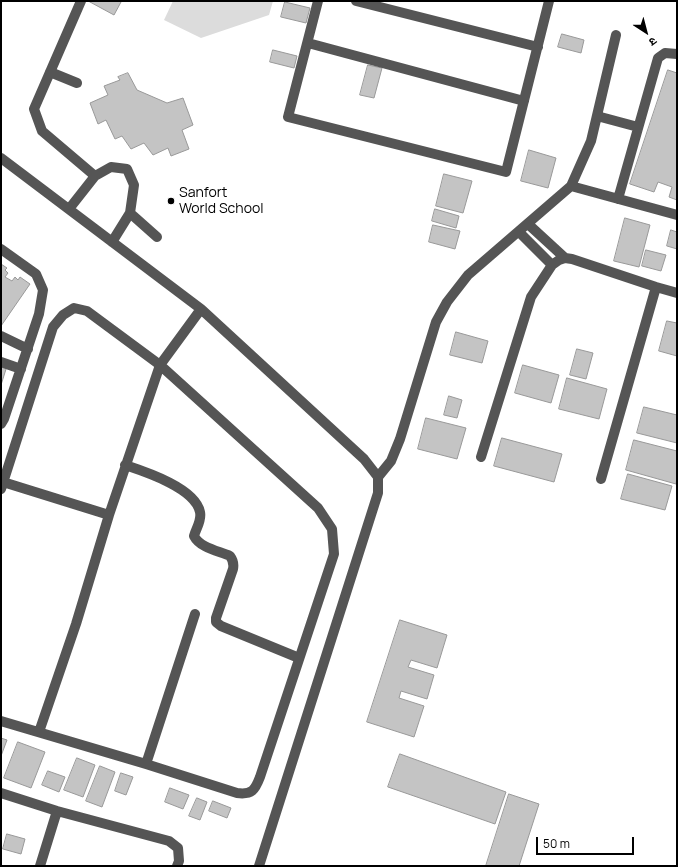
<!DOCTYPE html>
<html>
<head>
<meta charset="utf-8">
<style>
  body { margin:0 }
  #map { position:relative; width:678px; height:867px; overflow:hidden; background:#fff; font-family:Manrope,"Noto Sans Devanagari",sans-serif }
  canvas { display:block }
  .frame { position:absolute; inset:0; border:2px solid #000; pointer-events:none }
  .north { position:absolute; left:626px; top:12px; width:40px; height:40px; -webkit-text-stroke:3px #fff; paint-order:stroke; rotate:144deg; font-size:11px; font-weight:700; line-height:16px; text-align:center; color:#000 }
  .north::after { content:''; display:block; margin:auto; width:14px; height:18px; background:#000; clip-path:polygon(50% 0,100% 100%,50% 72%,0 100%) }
  .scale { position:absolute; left:536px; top:837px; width:98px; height:18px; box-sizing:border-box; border:2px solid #000; border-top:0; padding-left:5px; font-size:12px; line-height:14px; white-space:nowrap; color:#000; -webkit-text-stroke:3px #fff; paint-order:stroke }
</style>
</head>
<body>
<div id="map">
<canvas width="678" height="867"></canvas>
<div class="frame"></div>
<div class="north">उ</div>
<div class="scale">50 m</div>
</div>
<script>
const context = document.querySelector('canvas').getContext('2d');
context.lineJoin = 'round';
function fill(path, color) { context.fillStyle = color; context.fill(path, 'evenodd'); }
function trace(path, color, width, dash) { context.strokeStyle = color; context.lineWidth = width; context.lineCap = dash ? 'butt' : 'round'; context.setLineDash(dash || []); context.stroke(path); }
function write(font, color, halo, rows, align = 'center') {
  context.font = font + ' Manrope,sans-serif'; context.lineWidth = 3; context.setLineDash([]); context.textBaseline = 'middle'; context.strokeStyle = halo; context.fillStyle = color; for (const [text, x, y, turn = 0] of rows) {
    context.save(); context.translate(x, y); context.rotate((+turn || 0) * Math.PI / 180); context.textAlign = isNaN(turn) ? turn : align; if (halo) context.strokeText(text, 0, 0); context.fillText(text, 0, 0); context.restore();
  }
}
fill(new Path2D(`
  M173,1h100l-4,14 -68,23 -37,-18z`), '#dcdcdc');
const building = new Path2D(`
  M91,1h28l2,1 -7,13 -24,-13z
  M285,2l25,6 -4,15 -25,-6z
  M562,34l22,6 -3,13 -23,-6z
  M273,50l24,6 -3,12 -24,-6z
  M368,65l14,3 -8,30 -14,-3z
  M668,70l9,3v127l-8,-3 3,-10 -14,-5 -4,10 -24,-8z
  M128,73l9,17 30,13 16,-5 10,27 -11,5 7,19 -18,7 -3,-8 -15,7 -9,-12 -13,6 -9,-13 -7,3 -9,-19 -8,4 -8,-21 18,-8 -4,-9 16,-6 -2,-3z
  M529,150l27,8 -8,30 -27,-7z
  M444,174l28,7 -9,32 -27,-7z
  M435,209l24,7 -3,12 -24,-7z
  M625,218l25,7 -11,42 -25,-6z
  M433,225l27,6 -5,18 -26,-7z
  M671,230l6,2v17l-10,-3z
  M646,250l20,5 -5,16 -19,-5z
  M1,264l6,4 -2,2 3,3 -3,4 7,4 3,-4 3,3 2,-3 10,7 -29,42z
  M667,321l10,2v33l-18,-5z
  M456,332l32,9 -6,22 -32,-8z
  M577,349l16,4 -7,26 -16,-4z
  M1,365l6,1 -6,19z
  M523,365l36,10 -8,28 -36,-10z
  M567,378l40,11 -8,30 -40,-10z
  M449,396l13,4 -5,18 -13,-3z
  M644,407l33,8v28l-40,-10z
  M426,418l40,10 -9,31 -39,-10z
  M502,438l60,16 -8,28 -60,-16z
  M634,440l43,11v27l-1,6 -50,-14z
  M628,474l44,12 -7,24 -44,-11z
  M400,620l47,15 -10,33 -26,-8 -3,7 26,8 -7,24 -26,-8 -2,7 25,8 -10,31 -47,-15z
  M1,738l6,2 -6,16z
  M18,742l27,10 -14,36 -27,-10z
  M400,754l106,38 -11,32 -107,-37z
  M77,758l18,7 -12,32 -19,-7z
  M100,766l15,6 -13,35 -16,-6z
  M48,771l17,6 -6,15 -17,-7z
  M121,773l12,4 -7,18 -11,-4z
  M170,788l19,7 -6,14 -18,-7z
  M509,794l30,10 -20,62h-33z
  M197,798l10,4 -7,18 -11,-4z
  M213,801l18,7 -4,10 -18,-7z
  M7,834l18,5 -4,15 -18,-5z`);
fill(building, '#c4c4c4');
trace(building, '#999', 1);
trace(new Path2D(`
  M81,1l-47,108 8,22 53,45
  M318,1l-30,116 218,55 43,-171
  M356,1l182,46
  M308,43l216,58
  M50,72l27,11
  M597,116l41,11
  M1,158l200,151 163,150 14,18v16l-119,373
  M571,186l106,29
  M618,199l40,-141 7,-5 12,1
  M69,209l26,-33 16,-9 16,2 7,16 -4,28 -18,29
  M130,213l27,24
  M528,224l37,34
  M519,232l33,33
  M1,249l35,25 7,16 -4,24 -35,105 -3,5
  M1,336l27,13
  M1,362l20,7
  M481,457l50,-160 21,-32 7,-5 6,-2 7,1 84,28 21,6
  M125,465c21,7 70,23 75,47 2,9 -4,16 -6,24 6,12 25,15 36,20 3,4 4,8 3,13l-17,49v4l5,4 78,32
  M378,477l13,-16 9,-22 36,-117 11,-20 21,-27 103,-89 20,-45 25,-106
  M601,479l55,-192
  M3,482l106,33
  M1,489l52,-162 10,-12 11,-7 13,3 73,54 158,143 14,21 2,25 -74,223c-5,13 -8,18 -23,16l-91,-29 -145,-43
  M39,732l37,-108 33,-109 51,-150 41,-56
  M146,764l49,-150
  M1,793l56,18 112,30 9,7 1,13 -2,5
  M40,866l17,-55`), '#555', 10);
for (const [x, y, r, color] of [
  [171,201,4,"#000"]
]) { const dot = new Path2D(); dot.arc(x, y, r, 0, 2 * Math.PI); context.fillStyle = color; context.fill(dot); trace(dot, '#fff', 1.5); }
write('14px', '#000', '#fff', [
  ["Sanfort",179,193],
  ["World School",179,209]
], 'left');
</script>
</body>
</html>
